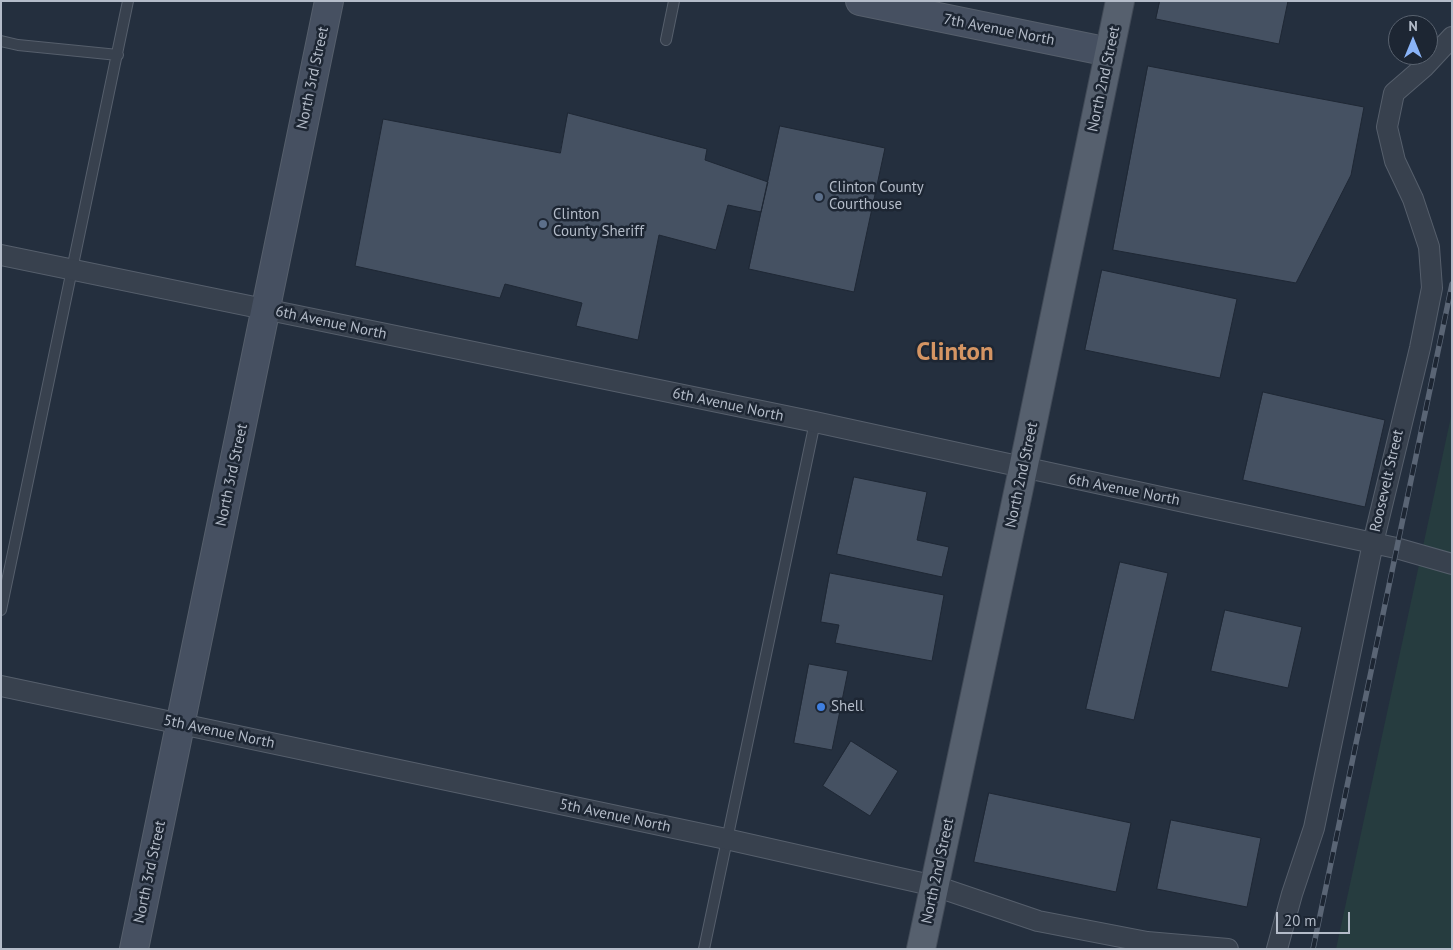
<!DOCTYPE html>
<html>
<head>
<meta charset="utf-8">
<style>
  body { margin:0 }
  #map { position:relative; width:1453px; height:950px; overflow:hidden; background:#242f3e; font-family:"PT Sans",sans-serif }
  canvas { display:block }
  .frame { position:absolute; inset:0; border:2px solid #b4bcc9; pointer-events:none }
  .north { position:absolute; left:1388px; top:15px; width:50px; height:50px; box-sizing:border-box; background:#1d2633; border:1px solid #59626f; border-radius:50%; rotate:0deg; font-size:14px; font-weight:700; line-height:20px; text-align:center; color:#b4bcc9 }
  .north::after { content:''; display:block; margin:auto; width:18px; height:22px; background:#8ab4f8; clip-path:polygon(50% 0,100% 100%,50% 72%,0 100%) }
  .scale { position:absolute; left:1276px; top:912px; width:74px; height:22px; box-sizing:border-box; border:2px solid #b4bcc9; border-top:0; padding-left:6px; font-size:15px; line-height:18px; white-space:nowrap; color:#b4bcc9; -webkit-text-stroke:4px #1d2633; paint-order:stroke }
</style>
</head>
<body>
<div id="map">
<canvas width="1453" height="950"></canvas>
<div class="frame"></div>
<div class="north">N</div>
<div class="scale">20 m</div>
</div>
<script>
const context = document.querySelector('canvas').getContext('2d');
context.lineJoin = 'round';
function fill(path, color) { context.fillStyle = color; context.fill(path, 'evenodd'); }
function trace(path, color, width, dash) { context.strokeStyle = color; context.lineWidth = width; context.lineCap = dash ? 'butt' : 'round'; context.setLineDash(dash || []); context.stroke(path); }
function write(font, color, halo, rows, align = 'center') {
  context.font = font + ' "PT Sans",sans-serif'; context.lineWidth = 5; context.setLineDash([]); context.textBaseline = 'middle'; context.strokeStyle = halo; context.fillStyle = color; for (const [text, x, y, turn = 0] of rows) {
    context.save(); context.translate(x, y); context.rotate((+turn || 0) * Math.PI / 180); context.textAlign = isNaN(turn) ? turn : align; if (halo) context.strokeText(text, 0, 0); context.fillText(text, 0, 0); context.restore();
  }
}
fill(new Path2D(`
  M1452,412v537h-116z`), '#263c3f');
const building = new Path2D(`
  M1160,1h128l-9,43 -123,-25z
  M1148,66l216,41 -13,68 -55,108 -183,-33z
  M568,113l139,36 -2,11 63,22 -7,30 -33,-7 -12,45 -57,-15 -21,105 -62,-14 6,-23 -77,-19 -5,14 -145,-32 28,-147 177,34z
  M780,126l105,22 -31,144 -105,-23z
  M1102,270l135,29 -17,79 -135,-28z
  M1263,392l122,28 -20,87 -122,-27z
  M854,477l73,15 -10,48 32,7 -7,30 -105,-23z
  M1120,562l48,11 -34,147 -48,-11z
  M830,573l114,22 -12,66 -97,-18 4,-18 -18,-3z
  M1225,610l77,17 -14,61 -77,-17z
  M809,664l39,7 -16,79 -38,-7z
  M851,741l47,30 -28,45 -47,-30z
  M989,793l142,30 -15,69 -142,-30z
  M1171,820l90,18 -14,69 -90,-18z`);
fill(building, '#455162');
trace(building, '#1f2835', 1);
const lane = new Path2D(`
  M666,40l8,-39
  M1,41l17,4 100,10
  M1,610l127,-609
  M704,949l111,-527`);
const street = new Path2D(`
  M1,255l814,167 581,126 56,16
  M1,686l725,153 209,47 103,35 109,21 81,7
  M1277,949l15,-55 22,-66 59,-285 47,-195 12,-60 -3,-41 -16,-48 -18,-38 -8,-34 7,-34 30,-26 28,-30`);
const secondary = new Path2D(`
  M860,1l249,51
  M134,949l195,-948`);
const primary = new Path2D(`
  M921,949l102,-480 97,-468`);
trace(lane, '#565f6c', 12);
trace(street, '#565f6c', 22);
trace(secondary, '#565f6c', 30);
trace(primary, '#414a57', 30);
trace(lane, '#38414e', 10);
trace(street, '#38414e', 20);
trace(secondary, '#465061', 28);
trace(primary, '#56606e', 28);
const rail = new Path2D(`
  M1313,949l139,-665`);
trace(rail, '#5a6575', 5.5);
trace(rail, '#1d2633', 4, [11]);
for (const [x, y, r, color] of [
  [819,197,5,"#5c6f8a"],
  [543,224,5,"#5c6f8a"],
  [821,707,5,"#3f7fe0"]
]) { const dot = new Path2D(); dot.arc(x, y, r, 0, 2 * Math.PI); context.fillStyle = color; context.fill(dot); trace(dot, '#1d2633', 2); }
write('15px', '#b4bcc9', '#1d2633', [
  ["7th Avenue North",999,30,11],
  ["North 3rd Street",313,78,-78],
  ["North 2nd Street",1104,79,-78],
  ["6th Avenue North",331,323,12],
  ["6th Avenue North",728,405,12],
  ["North 3rd Street",232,475,-78],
  ["North 2nd Street",1022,475,-78],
  ["Roosevelt Street",1387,481,-77],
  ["6th Avenue North",1124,490,11],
  ["5th Avenue North",219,732,12],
  ["5th Avenue North",615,816,12],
  ["North 2nd Street",938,871,-78],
  ["North 3rd Street",150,872,-78]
]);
write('15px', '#b4bcc9', '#1d2633', [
  ["Clinton County",829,188],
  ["Courthouse",829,205],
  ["Clinton",553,215],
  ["County Sheriff",553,232],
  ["Shell",831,707]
], 'left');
write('bold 25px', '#d59563', '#1d2633', [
  ["Clinton",955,353]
]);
</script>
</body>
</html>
